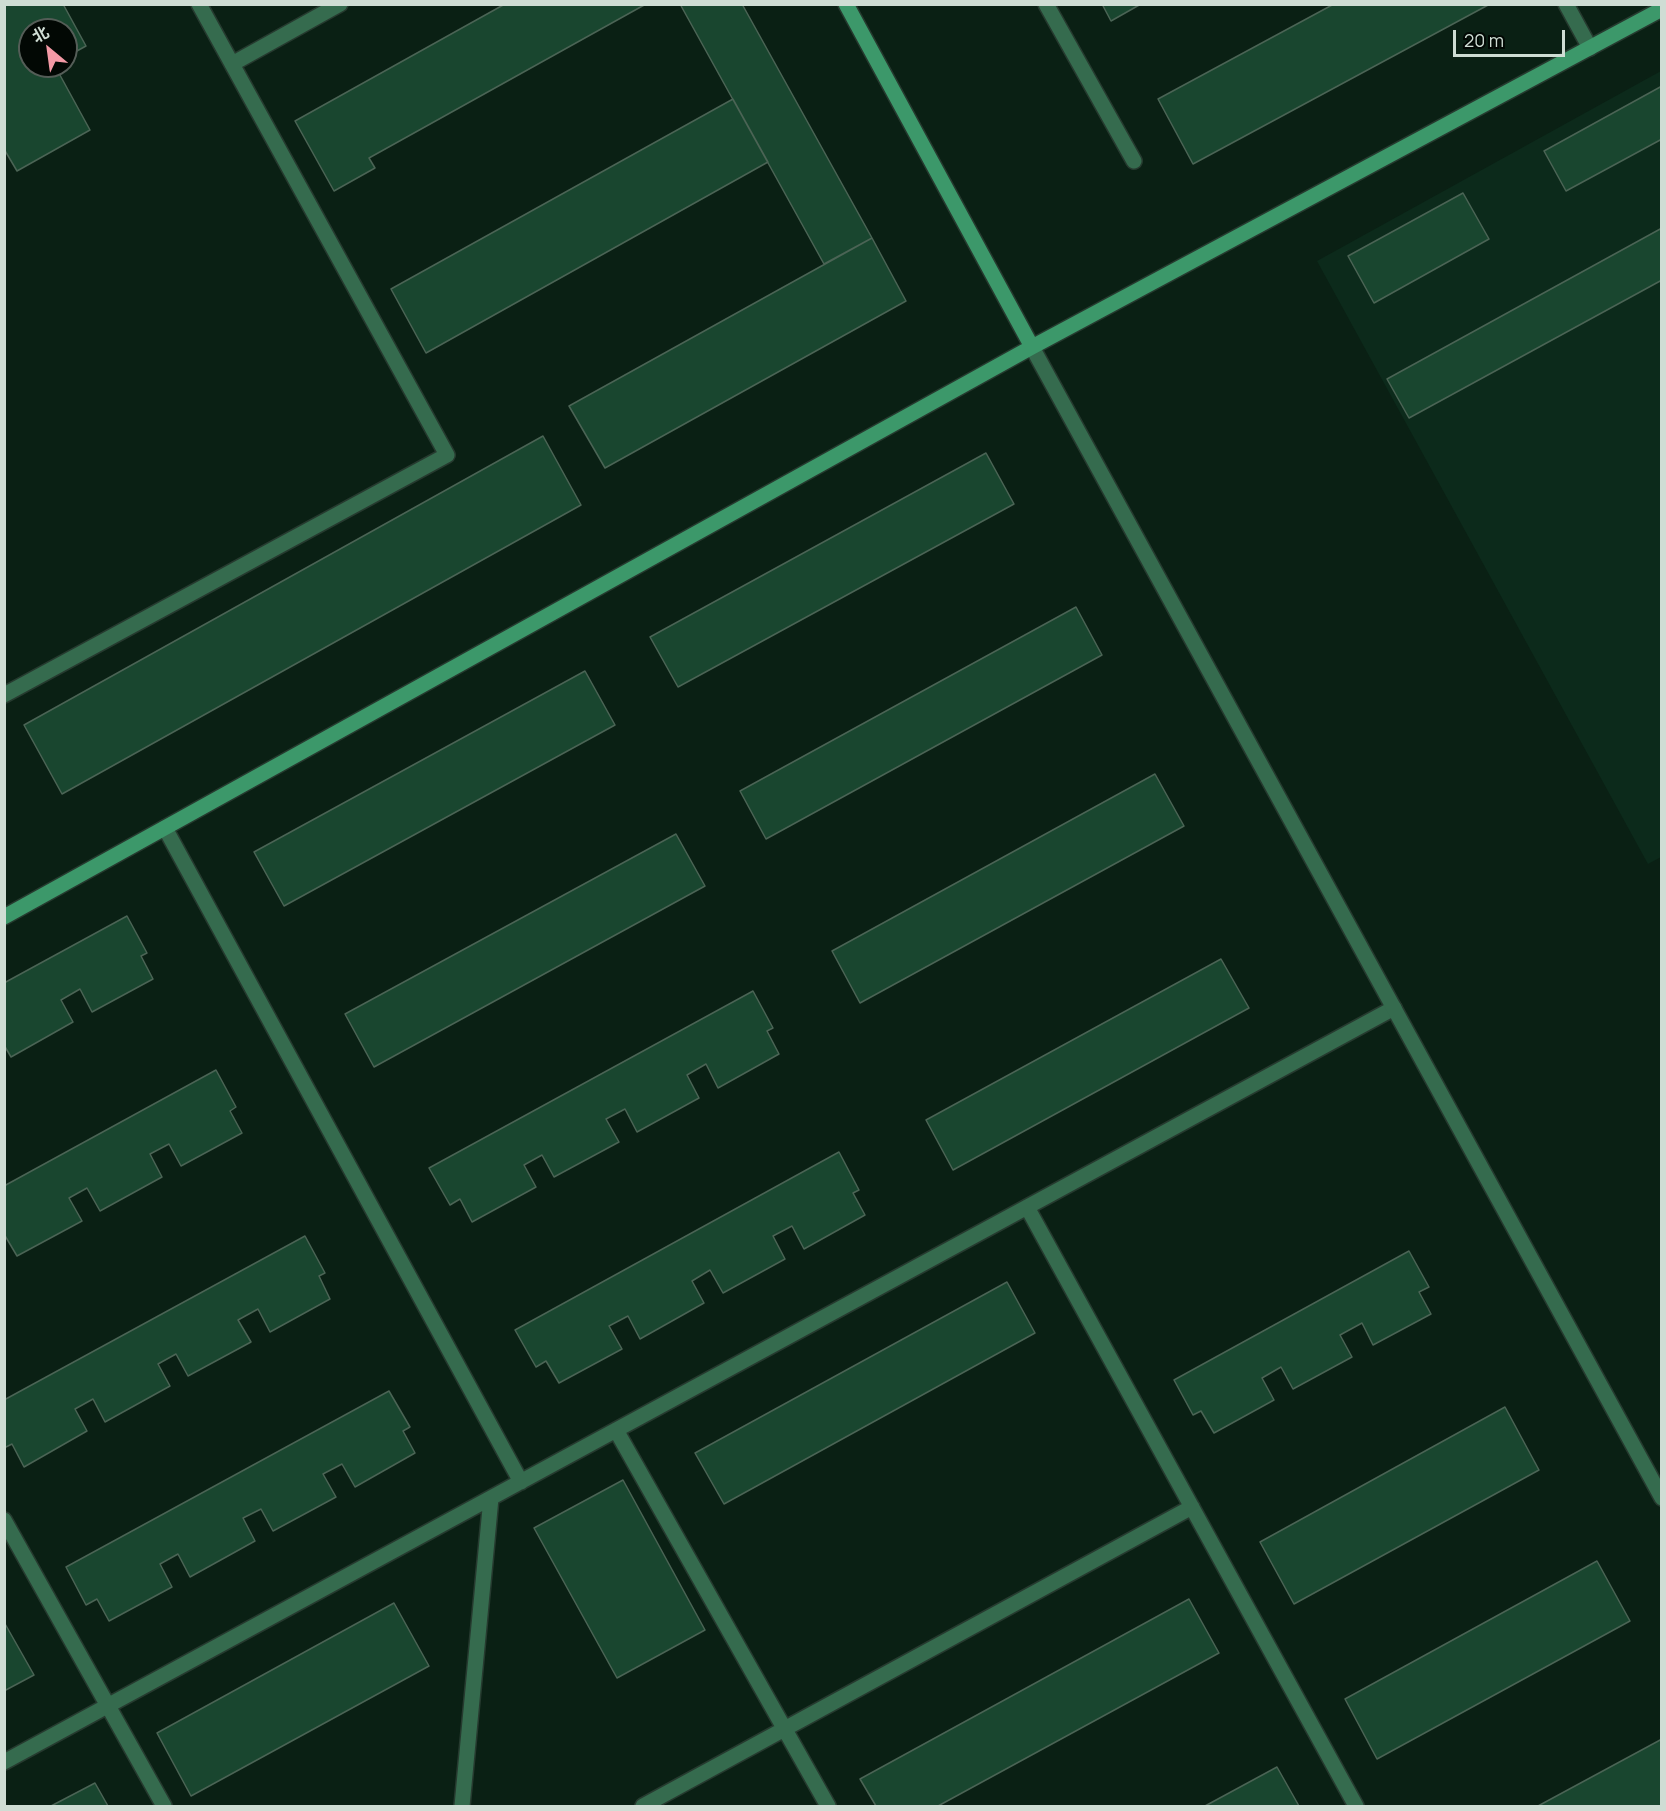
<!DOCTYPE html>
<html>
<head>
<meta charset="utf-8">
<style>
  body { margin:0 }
  #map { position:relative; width:1666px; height:1811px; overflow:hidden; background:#0a2014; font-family:Manrope,"Noto Sans SC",sans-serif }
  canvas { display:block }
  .frame { position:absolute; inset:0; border:6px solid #cfddd4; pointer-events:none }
  .north { position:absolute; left:18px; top:18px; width:60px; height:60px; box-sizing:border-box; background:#020804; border:2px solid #545d57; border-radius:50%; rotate:331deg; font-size:16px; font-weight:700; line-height:24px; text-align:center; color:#cfddd4 }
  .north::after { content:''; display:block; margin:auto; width:21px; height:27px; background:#f49aa6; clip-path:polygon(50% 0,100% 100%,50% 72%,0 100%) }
  .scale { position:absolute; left:1453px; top:30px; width:112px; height:27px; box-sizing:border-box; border:3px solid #cfddd4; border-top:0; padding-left:8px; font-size:18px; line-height:21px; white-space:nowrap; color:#cfddd4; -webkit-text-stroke:4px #020804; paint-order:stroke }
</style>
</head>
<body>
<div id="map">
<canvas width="1666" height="1811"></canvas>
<div class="frame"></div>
<div class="north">北</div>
<div class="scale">20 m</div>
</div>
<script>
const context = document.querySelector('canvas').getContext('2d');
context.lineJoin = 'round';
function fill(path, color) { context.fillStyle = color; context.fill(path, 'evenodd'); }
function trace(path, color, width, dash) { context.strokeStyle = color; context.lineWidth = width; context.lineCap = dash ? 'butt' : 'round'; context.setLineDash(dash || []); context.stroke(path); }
fill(new Path2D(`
  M1661,71v786l-13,7 -331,-603z`), '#0c2a1b');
const building = new Path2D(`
  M4,4h59l23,42 -20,11v-27h-36v36h25l35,64 -73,41 -13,-22z
  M505,4h141l-277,154 6,10 -41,23 -39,-70z
  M680,4h62l130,234 -48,26z
  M1102,4h39l-30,17z
  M1334,4h156l-297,160 -35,-65z
  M1662,86v53l-96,52 -22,-40z
  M733,99l35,63 -342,191 -35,-64z
  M1463,193l26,46 -115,64 -26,-47z
  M1662,228v52l-253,138 -22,-39z
  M872,238l34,63 -301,167 -36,-62z
  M543,436l38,69 -519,289 -38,-69z
  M986,453l28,51 -336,183 -28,-50z
  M1076,607l26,48 -336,184 -26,-48z
  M585,671l30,54 -331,181 -30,-54z
  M1155,774l29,52 -324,177 -28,-52z
  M676,834l29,52 -331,181 -29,-53z
  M127,916l20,37 -6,3 12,23 -61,33 -12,-23 -19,11 12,22 -62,35 -7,-12v-62z
  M1221,959l28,49 -296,162 -27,-50z
  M753,991l20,37 -6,3 12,23 -61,34 -12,-24 -19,11 12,23 -62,34 -12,-23 -19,10 13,23 -65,35 -12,-22 -18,10 12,22 -64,35 -12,-23 -10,6 -21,-37z
  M216,1070l20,37 -6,4 12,22 -61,33 -12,-22 -19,10 12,23 -62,34 -13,-23 -18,10 13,23 -65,35 -13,-22v-48z
  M839,1152l20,38 -6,3 12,22 -61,34 -12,-23 -19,10 12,23 -62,34 -13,-23 -18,11 12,22 -64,36 -12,-23 -19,10 13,23 -63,34 -13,-22 -10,6 -21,-37z
  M305,1236l20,37 -6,3 11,23 -60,33 -12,-23 -20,11 13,22 -63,34 -12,-22 -18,10 12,22 -65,36 -12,-23 -18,10 12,22 -63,36 -12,-23 -8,4v-48z
  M1409,1251l20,36 -10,5 12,22 -58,31 -11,-22 -22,12 12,22 -59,32 -12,-22 -19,11 12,22 -60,33 -13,-22 -8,4 -19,-35z
  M1007,1282l28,51 -311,171 -29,-51z
  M389,1391l21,36 -7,4 12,22 -60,34 -13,-23 -19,10 13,23 -63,34 -12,-22 -18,9 12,23 -65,36 -12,-23 -18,10 12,23 -63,34 -12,-22 -11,6 -20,-38z
  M1505,1407l34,63 -245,134 -34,-62z
  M623,1480l82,150 -88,48 -83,-150z
  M1597,1561l33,60 -253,138 -32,-60z
  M1189,1599l30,54 -281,153h-62l-16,-27z
  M394,1603l35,63 -238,130 -34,-63z
  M4,1622l30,53 -30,16z
  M1662,1739v67h-124z
  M1277,1767l22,39h-94z
  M95,1783l13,23h-57z`);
fill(building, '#19462f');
trace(building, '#4b6455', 1.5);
const lane = new Path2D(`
  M1046,4l88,157
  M1566,4l24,44
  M232,64l108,-60
  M4,695l443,-240 -248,-451
  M165,828l356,654
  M1027,1207l329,599
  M616,1430l212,376
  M4,1520l160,286
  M4,1762l1390,-754
  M462,1806l29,-308
  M643,1806l549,-299`);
const street = new Path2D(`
  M1032,347l630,1151`);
const secondary = new Path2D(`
  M846,4l186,343
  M4,917l1028,-570 630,-338`);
trace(lane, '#263a2f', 18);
trace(street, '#263a2f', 18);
trace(secondary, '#263a2f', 18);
trace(lane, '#356b4e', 15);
trace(street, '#356b4e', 15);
trace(secondary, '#3c986a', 15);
</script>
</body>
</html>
